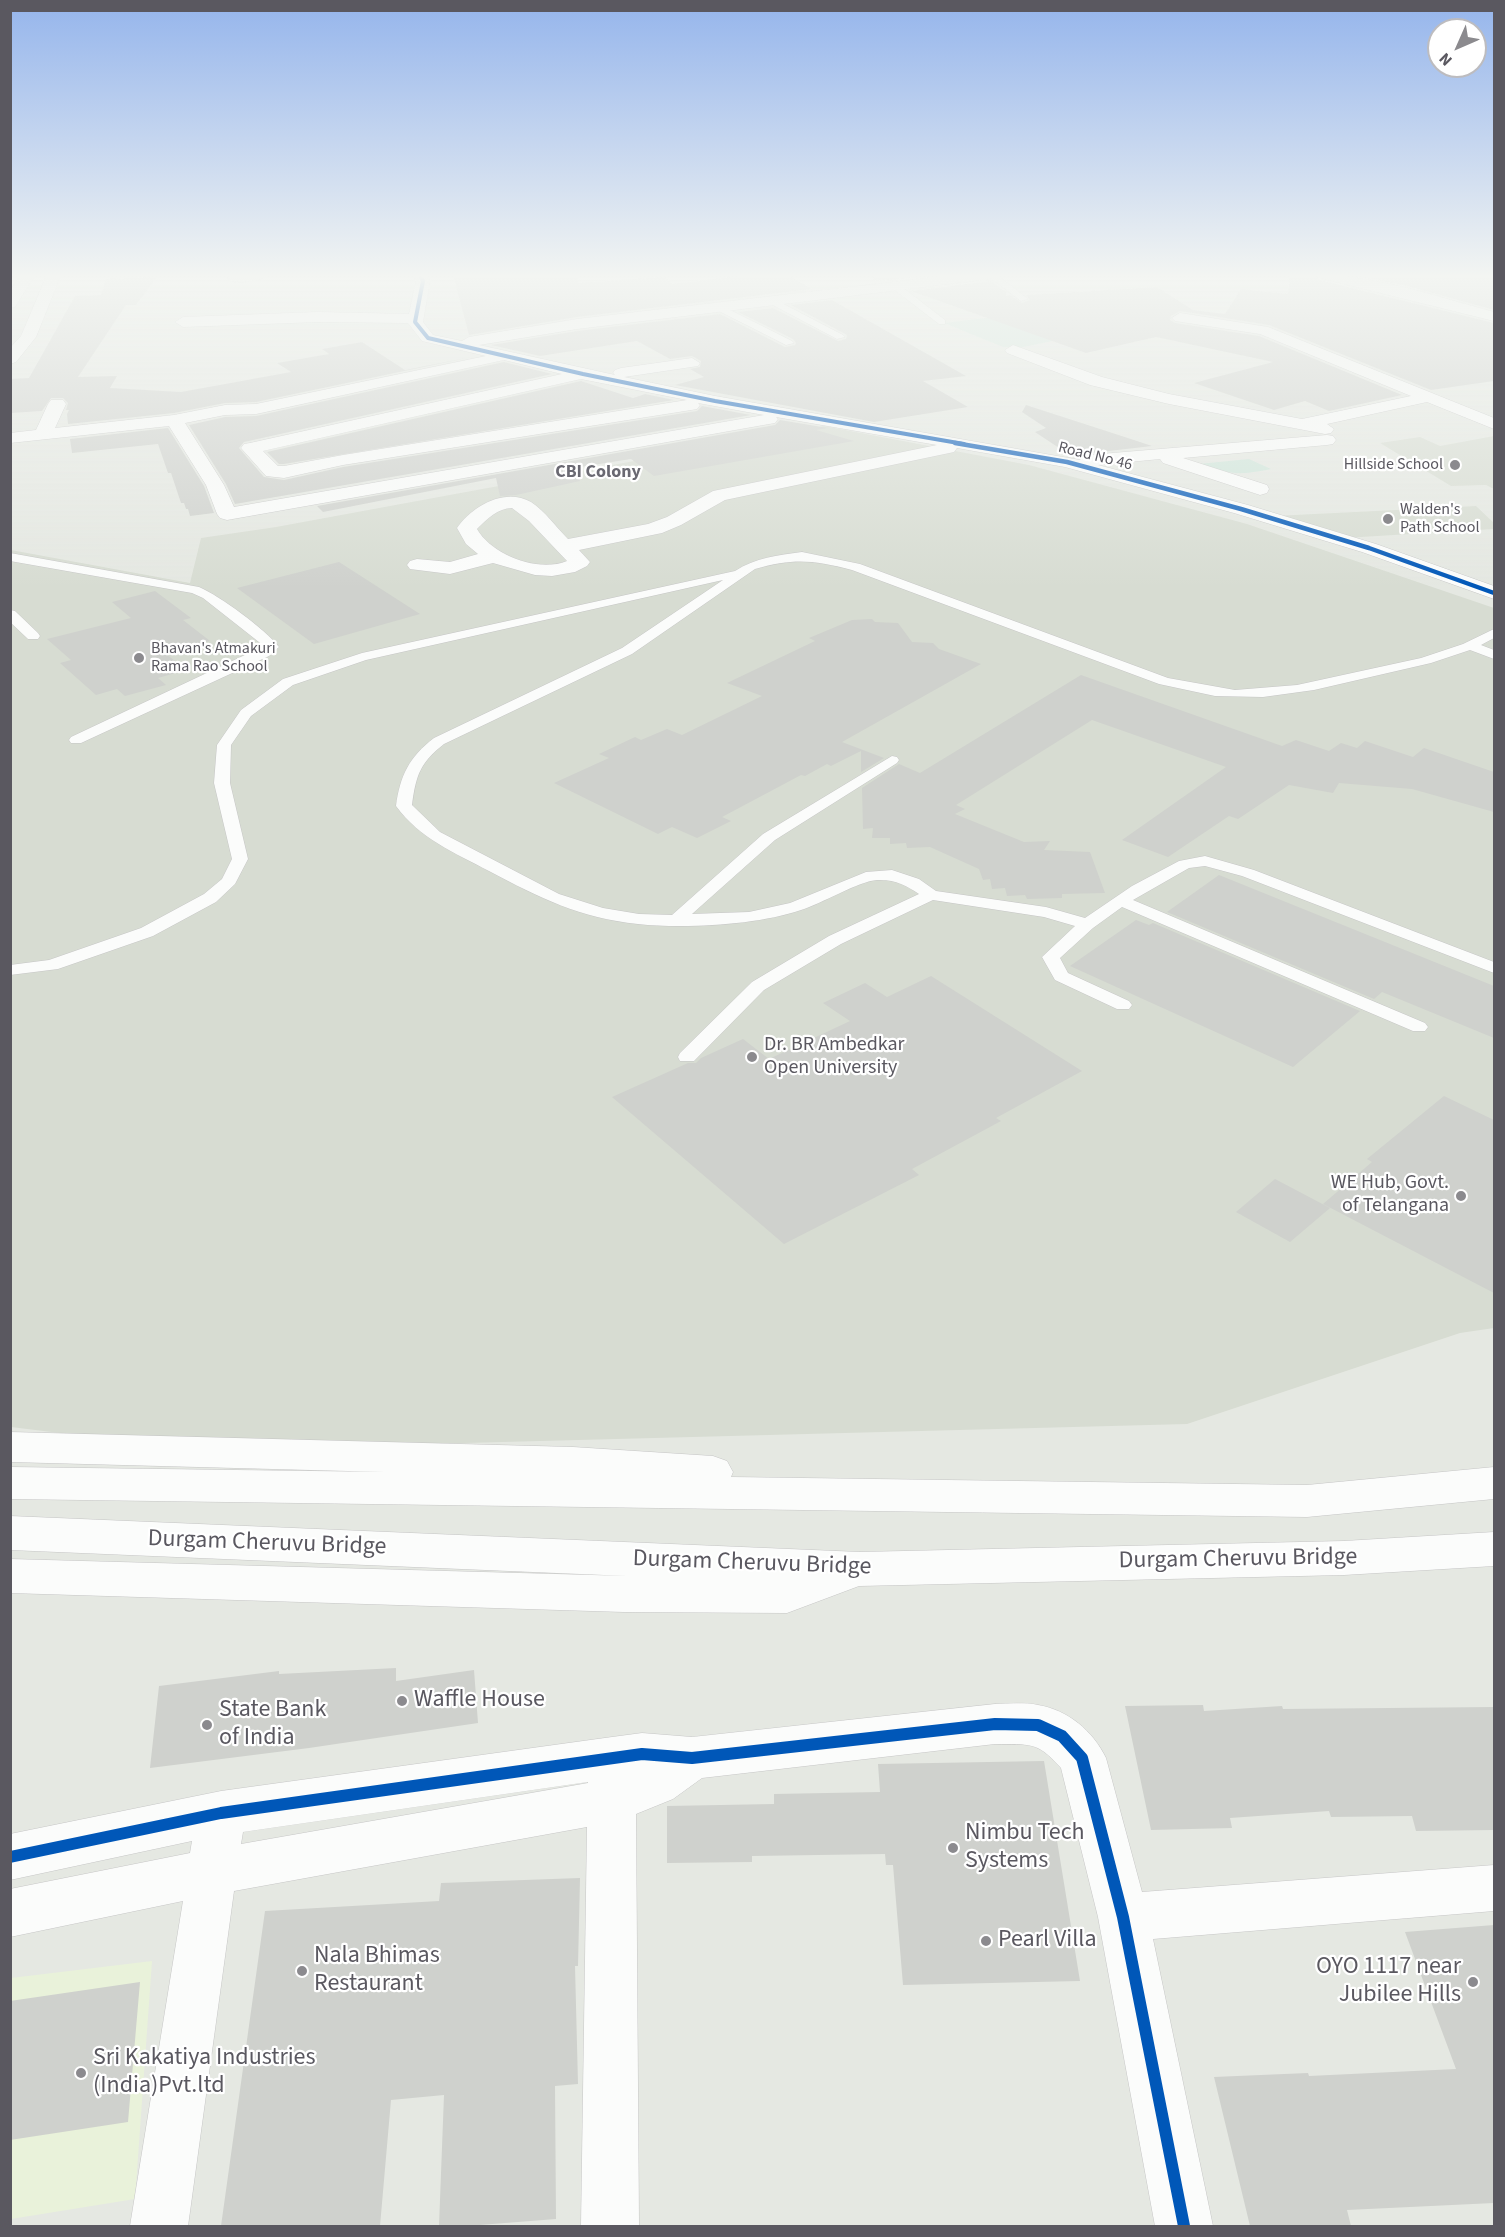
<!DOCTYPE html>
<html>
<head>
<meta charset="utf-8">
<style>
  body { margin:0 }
  #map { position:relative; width:1505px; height:2237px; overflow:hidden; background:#e5e8e2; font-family:"Source Sans 3",sans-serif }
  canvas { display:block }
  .frame { position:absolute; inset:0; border:12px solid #5a5860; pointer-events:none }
  .north { position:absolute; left:1427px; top:18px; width:60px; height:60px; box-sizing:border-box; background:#fff; border:2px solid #bdbcbf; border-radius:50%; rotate:225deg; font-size:16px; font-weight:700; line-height:24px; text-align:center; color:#5a5860 }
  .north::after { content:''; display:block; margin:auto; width:21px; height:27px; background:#8b8a8e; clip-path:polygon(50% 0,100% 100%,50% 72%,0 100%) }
</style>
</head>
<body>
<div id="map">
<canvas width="1505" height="2237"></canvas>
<div class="frame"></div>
<div class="north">N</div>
</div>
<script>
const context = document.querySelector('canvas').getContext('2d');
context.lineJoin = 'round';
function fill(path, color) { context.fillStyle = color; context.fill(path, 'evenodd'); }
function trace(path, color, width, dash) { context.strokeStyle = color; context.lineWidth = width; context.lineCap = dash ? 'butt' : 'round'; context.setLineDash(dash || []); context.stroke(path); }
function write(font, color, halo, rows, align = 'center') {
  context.font = font + ' "Source Sans 3",sans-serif'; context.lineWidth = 4.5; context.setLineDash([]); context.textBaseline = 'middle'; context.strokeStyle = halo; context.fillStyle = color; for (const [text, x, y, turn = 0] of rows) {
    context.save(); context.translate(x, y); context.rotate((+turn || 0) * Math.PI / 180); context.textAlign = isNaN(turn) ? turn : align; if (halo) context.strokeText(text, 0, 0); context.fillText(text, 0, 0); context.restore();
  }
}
fill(new Path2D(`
  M152,1961l-17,238 -124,20v-241z`), '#e9f2da');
fill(new Path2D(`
  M824,426l205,39 218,59 247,84v720l-34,5 -273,91 -989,26 -187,-23v-877l179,33 11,-45 75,-11z
  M1494,436v53l-8,-4 -35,1 -71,-43 40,-6 20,9z
  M1476,506l18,17v6l-150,9 -70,-22z`), '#d7dcd2');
fill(new Path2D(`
  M993,317l112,13 -86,18 -16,-1 -59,-24z
  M1249,459l22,10c-33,7 -41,5 -73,-5z`), '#cfe5da');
fill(new Path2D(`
  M453,275h125v8l87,-6 7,7 77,-9h38l25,14 -235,28 -108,18z
  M874,275h58l-54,6 -5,-1z
  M1290,275h26l3,5 175,43v58l-63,9 -162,-65 -89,-14 -9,5 -1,4 5,3 84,13 143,59 -73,16 -24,-10 -31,9 -80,-27 79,-21 -117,-25 -70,16 -175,-62 80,-10 15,11v4l4,-1 12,8 8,-3 -4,-5 131,-8 36,23 32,4 16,-25 47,5z
  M1352,275h142v35l-87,-24z
  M157,277l-21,28h-10l-48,72 39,-1 -7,12 71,4 110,-20 -14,-9 52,-9 -7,-5 40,-7 43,28 71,-14 -220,46 -31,1 -51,10 -106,11 -1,-10 2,-4h-3l2,-7 -5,-5h-12l-9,13 -32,2v-34l19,-1 46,-82 26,-1 5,-16z
  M832,300l134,76 -43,5 45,26 -94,15 -199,-37 29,-8 -14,-8 10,-2 1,-6 -9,-5 -22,3 -33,-18 -97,15 -49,-11 86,-14 143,-17 65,33 10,-2 1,-2 -3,-4 -55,-27 35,-4 65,33 8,-2 1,-4 -56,-30z
  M504,362l48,12 -308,68 -5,6 25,29 20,3 59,-13 354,-56 5,-5 49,9 -516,89 -9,-20 -37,-59 36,-8 31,-1z
  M581,381l52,17 12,-4 29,6 -390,64h-5l-12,-12z
  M1026,405l108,35 18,6 -69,8 -8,-6 -13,2 -27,-18 11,-4 -24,-16z
  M780,420l48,8 -12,2 38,11 -200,35 -23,-17 -57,9 6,13 -64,14 -16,1 -4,-18 -173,34 -6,-6 458,-81z
  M168,428l36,58 10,27 -24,3 -2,-7h-2l-2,-6h-3l-10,-30h-3l-10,-29 -86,9 -2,-14z
  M339,562l81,52 -106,30 -77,-56z
  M155,591l36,27 -8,2 27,21 -45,12 21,17 -28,8 8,7 -41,11 -8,-7 -21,6 -36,-32 11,-3 -24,-21 84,-21 -19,-16z
  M872,619l3,3 23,1 14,19 21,1 6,6 42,15 -139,78 42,16 -23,14v-21l-30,15 -4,-2 -22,12 -4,-1 -79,42 9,4 -34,17 -25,-11 -14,7 -104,-51 55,-25 -10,-4 36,-17 6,3 26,-11 15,6 80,-39 -35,-13 88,-42 -6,-3 43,-18z
  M1081,675l201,71 14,-6 33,11 12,-8 16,5 8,-7 48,16 11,-9 70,24v40l-82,-23 -73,-6 -6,10 -44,-8 -51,34 -9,-3 -61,41 -46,-17 104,-73 -134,-47 -136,85 9,4 -10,5 69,28 26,-1 -6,9 46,2 15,41 -43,1v4l-35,1 -2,-4 -18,1 -2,-8 -13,1 -2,-10 -7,1 -4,-11 -49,-22 -23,1 -1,-5 -16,1v-6h-18l1,-10 -10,1 -1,-41 37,-24 21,9z
  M1219,875l275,111v52l-112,-46 -8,7 -207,-87z
  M1136,920l13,5 4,-2 207,88 -67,56 -223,-101z
  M931,976l151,95 -86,47 5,3 -89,48 7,6 -135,69 -172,-147 76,-34h8l5,-5 42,-19 26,20 81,-38 -27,-18 42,-20 22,14z
  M1444,1096l50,24v173l-171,-89 49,-42 -5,-3z
  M1275,1179l55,29 -40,34 -54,-30z
  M396,1668v13l78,-11 4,53 -169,25 -159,20 9,-82 120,-15v3z
  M1203,1705l1,6 78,-5 1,3 211,-2v123l-78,1 -4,-15 -81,1 -2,-6 -99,7 2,10 -81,2 -26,-124z
  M1044,1761l36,220 -177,4 -10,-120h-7l-1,-11 -133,2v6l-85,1v-57l107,-2v-10l106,-2 -2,-28z
  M580,1878l-2,88h-3l3,118 -23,2 1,133 -89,7h-28l5,-131 -53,5 -11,126h-159l44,-315 174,-10 2,-18z
  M1494,1925v278l-147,7 4,16h-101l-36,-149 94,-4 1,3 147,-7 -51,-137z
  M140,1982l-12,140 -118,18v-139z`), '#cfd1cd');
const service = new Path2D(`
  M987,275h10l31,24 -7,2z
  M892,284h6l47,36v4h-6l-47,-36z
  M772,298l71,37 2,2 -8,2 -68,-36v-4z
  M718,304l74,37 2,2 -8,2 -71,-36 -1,-2z
  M802,552l58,12 308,114 67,12 62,-5 124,-27 42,-14 31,-15v9l-13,7 13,5v9l-24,-9 -39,13 -117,27 -51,7 -48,-1 -56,-12 -307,-114c-39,-10 -58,-12 -97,-1l-123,85 -188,90c-24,19 -28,31 -32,61l28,27 119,62 44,14 36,6 33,1 91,-81 129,-78 5,1 2,3 -2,3 -122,77 -83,74 57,-2 41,-9 76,-31 26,-2 27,9 17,12 110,16 39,11 47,-32 47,-25 26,-5 49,14 240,92v11l-252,-97 -37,-10 -16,2 -56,32 292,123 3,4 -3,4h-12l-291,-124 -29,21 -33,30 8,15 61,28 3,4 -3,4h-12l-62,-29 -13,-23 33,-31 -31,-9 -111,-17 -92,44 -77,46 -70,71h-14l-2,-4 2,-4 72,-71 77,-46 90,-42c-13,-9 -25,-15 -42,-14 -18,1 -56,24 -76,30 -44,15 -116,19 -163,14 -58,-6 -98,-26 -149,-53 -34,-18 -70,-33 -93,-65 4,-30 13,-49 38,-68l188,-90 101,-68 -357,80 -73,25 -42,31 -20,29 -1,38 18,76 -13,25 -19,18 -63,34 -95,33 -48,6v-10l39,-5 92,-32 63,-34 18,-15 10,-20 -18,-76 3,-38 24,-35 42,-31 79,-26 373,-82c20,-13 43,-16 67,-19z
  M10,553l189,34c21,9 66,42 80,60l-10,9 -188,87h-10l-2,-3 2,-3 193,-91 -61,-48 -11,-5 -182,-32z
  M10,610l5,1 23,22 2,3 -2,3h-10l-18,-17z`);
const minor = new Path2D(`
  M230,275h37c-8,7 -27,8 -37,6l-2,-3z
  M413,275h14l3,6 -7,41 10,13 29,6 7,-4 108,-18 376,-44h44l-7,4 -413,50 -98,16 136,30 -2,-2 2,-3 6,-2 71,-10 8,5 -2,3 -74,11 91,19 365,64 3,-4 6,-1 238,-20 6,1 3,4 -3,4 -6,1 -144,13 84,27 2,4 -2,4 -7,2 -97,-32 -3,-4 -62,6 150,40 128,39 118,42v13l-132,-47 -128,-39 -169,-46 -108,-19 -3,4 -229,48 -44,25 -19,8 -83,17 11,12 -3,4 -12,6 -23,4 -17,-1 -42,-12 -43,11 -40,-5 -3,-4 3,-4 7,-2 33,3 28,-8 -12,-10 -9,-16c15,-22 48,-41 74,-26 14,9 25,25 37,37l80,-15 19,-7 46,-26 224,-46 -161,-28 2,2 -3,4 -6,1 -542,96 -7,-2 -3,-4 -11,-29 -37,-59 -159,17v-10l26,-3 12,-26 3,-4h12l3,4 -11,24 119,-13 51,-10 31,-1 230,-48 -64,-15 -14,-18 -90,-1 -135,5 -8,-5 8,-5 135,-5 91,2 7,-33zM504,360l58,14 -312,69 -6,1 -3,4 25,28 18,2 59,-13 348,-55 6,-1 3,-4 -2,-2 66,12 -530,92 -10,-22 -39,-62 40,-8 31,-1zM581,379l106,21 -344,55 -59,11h-6l-15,-15zM512,508l17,13 38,40c-29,12 -75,-6 -90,-32 10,-10 21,-21 35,-21z
  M1318,275c59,0 119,22 176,37v9l-174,-43z
  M1180,313l88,14 226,91v11l-67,-27 -100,22 7,5 -3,4 -6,1 -156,-30 -79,-19 -83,-32 -2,-3 8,-5 89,32 67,17 133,25 109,-23 -151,-62 -85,-13 -3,-3z
  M995,1704c14,0 29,-2 43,1 30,5 55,26 68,53l36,134 352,-27v46l-341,28 60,287h-58l-57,-309 -37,-149c-25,-28 -31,-23 -66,-24l-293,34 -29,21 -37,15 3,412h-58l6,-399 -353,64 -46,335h-58l53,-325 -173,36v-48l180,-36 2,-12 -182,39v-46l211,-43 391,-54 30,-4 50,4zM588,1782v1l-347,61 2,-12z`);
const secondary = new Path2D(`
  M21,275h14l-20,32 -5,1v-17z
  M47,275h14l-25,62 -20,25 -6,2v-16l11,-12z
  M10,1432l563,15 140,9 14,5 6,11 -2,5 576,8 187,-18v32l-187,18 -1297,-18v-32l376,5 -376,-10z
  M10,1516l850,36 484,-11 150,-9v34l-150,9 -485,11 -72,27 -163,-1 -614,-19v-34l618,17 -618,-26z`);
trace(service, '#c6c6c6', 1);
trace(minor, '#c6c6c6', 1);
trace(secondary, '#c5c5c5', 1);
fill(service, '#fbfcfb');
fill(minor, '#fbfcfb');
fill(secondary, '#fbfcfb');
trace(new Path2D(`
  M420,275l3,6 -8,41 13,16 155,36 132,27 249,43`), '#0057b8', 4);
trace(new Path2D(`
  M955,443l112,19 174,47 128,39 125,45`), '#0057b8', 4.5);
trace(new Path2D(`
  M10,1857l211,-44 421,-59 50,4 303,-34 43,1 24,11 20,22 41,159 61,309`), '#0057b8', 12);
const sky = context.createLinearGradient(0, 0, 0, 588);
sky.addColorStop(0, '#95b5ec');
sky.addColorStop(0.47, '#f3f5f2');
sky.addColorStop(1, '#f3f5f200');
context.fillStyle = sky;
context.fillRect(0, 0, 1505, 588);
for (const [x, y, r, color] of [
  [1455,465,6,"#8b8a8e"],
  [1388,519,6,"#8b8a8e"],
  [139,658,6,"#8b8a8e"],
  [752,1057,6,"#8b8a8e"],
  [1461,1196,6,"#8b8a8e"],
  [402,1701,6,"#8b8a8e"],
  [207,1725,6,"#8b8a8e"],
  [953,1848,6,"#8b8a8e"],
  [986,1941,6,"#8b8a8e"],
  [302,1971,6,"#8b8a8e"],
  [1473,1982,6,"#8b8a8e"],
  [81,2073,6,"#8b8a8e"]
]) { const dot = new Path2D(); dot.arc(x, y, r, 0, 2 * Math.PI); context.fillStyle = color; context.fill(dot); trace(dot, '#fff', 2); }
write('16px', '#5a5860', '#fff', [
  ["Road No 46",1095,457,14]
]);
write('16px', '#5a5860', '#fff', [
  ["Hillside School",1443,465,"right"],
  ["Walden's",1400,510],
  ["Path School",1400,528],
  ["Bhavan's Atmakuri",151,649],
  ["Rama Rao School",151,667]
], 'left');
write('bold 18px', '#6a6972', '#fff', [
  ["CBI Colony",598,473]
]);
write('20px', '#5a5860', '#fff', [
  ["Dr. BR Ambedkar",764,1046],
  ["Open University",764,1069],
  ["WE Hub, Govt.",1449,1184,"right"],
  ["of Telangana",1449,1207,"right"]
], 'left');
write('24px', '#5a5860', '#fff', [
  ["Durgam Cheruvu Bridge",267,1544,2],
  ["Durgam Cheruvu Bridge",1238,1560,-1],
  ["Durgam Cheruvu Bridge",752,1564,2]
]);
write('24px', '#5a5860', '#fff', [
  ["Waffle House",414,1701],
  ["State Bank",219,1711],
  ["of India",219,1739],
  ["Nimbu Tech",965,1834],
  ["Systems",965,1862],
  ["Pearl Villa",998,1941],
  ["Nala Bhimas",314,1957],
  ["Restaurant",314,1985],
  ["OYO 1117 near",1461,1968,"right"],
  ["Jubilee Hills",1461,1996,"right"],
  ["Sri Kakatiya Industries",93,2059],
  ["(India)Pvt.ltd",93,2087]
], 'left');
</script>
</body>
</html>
